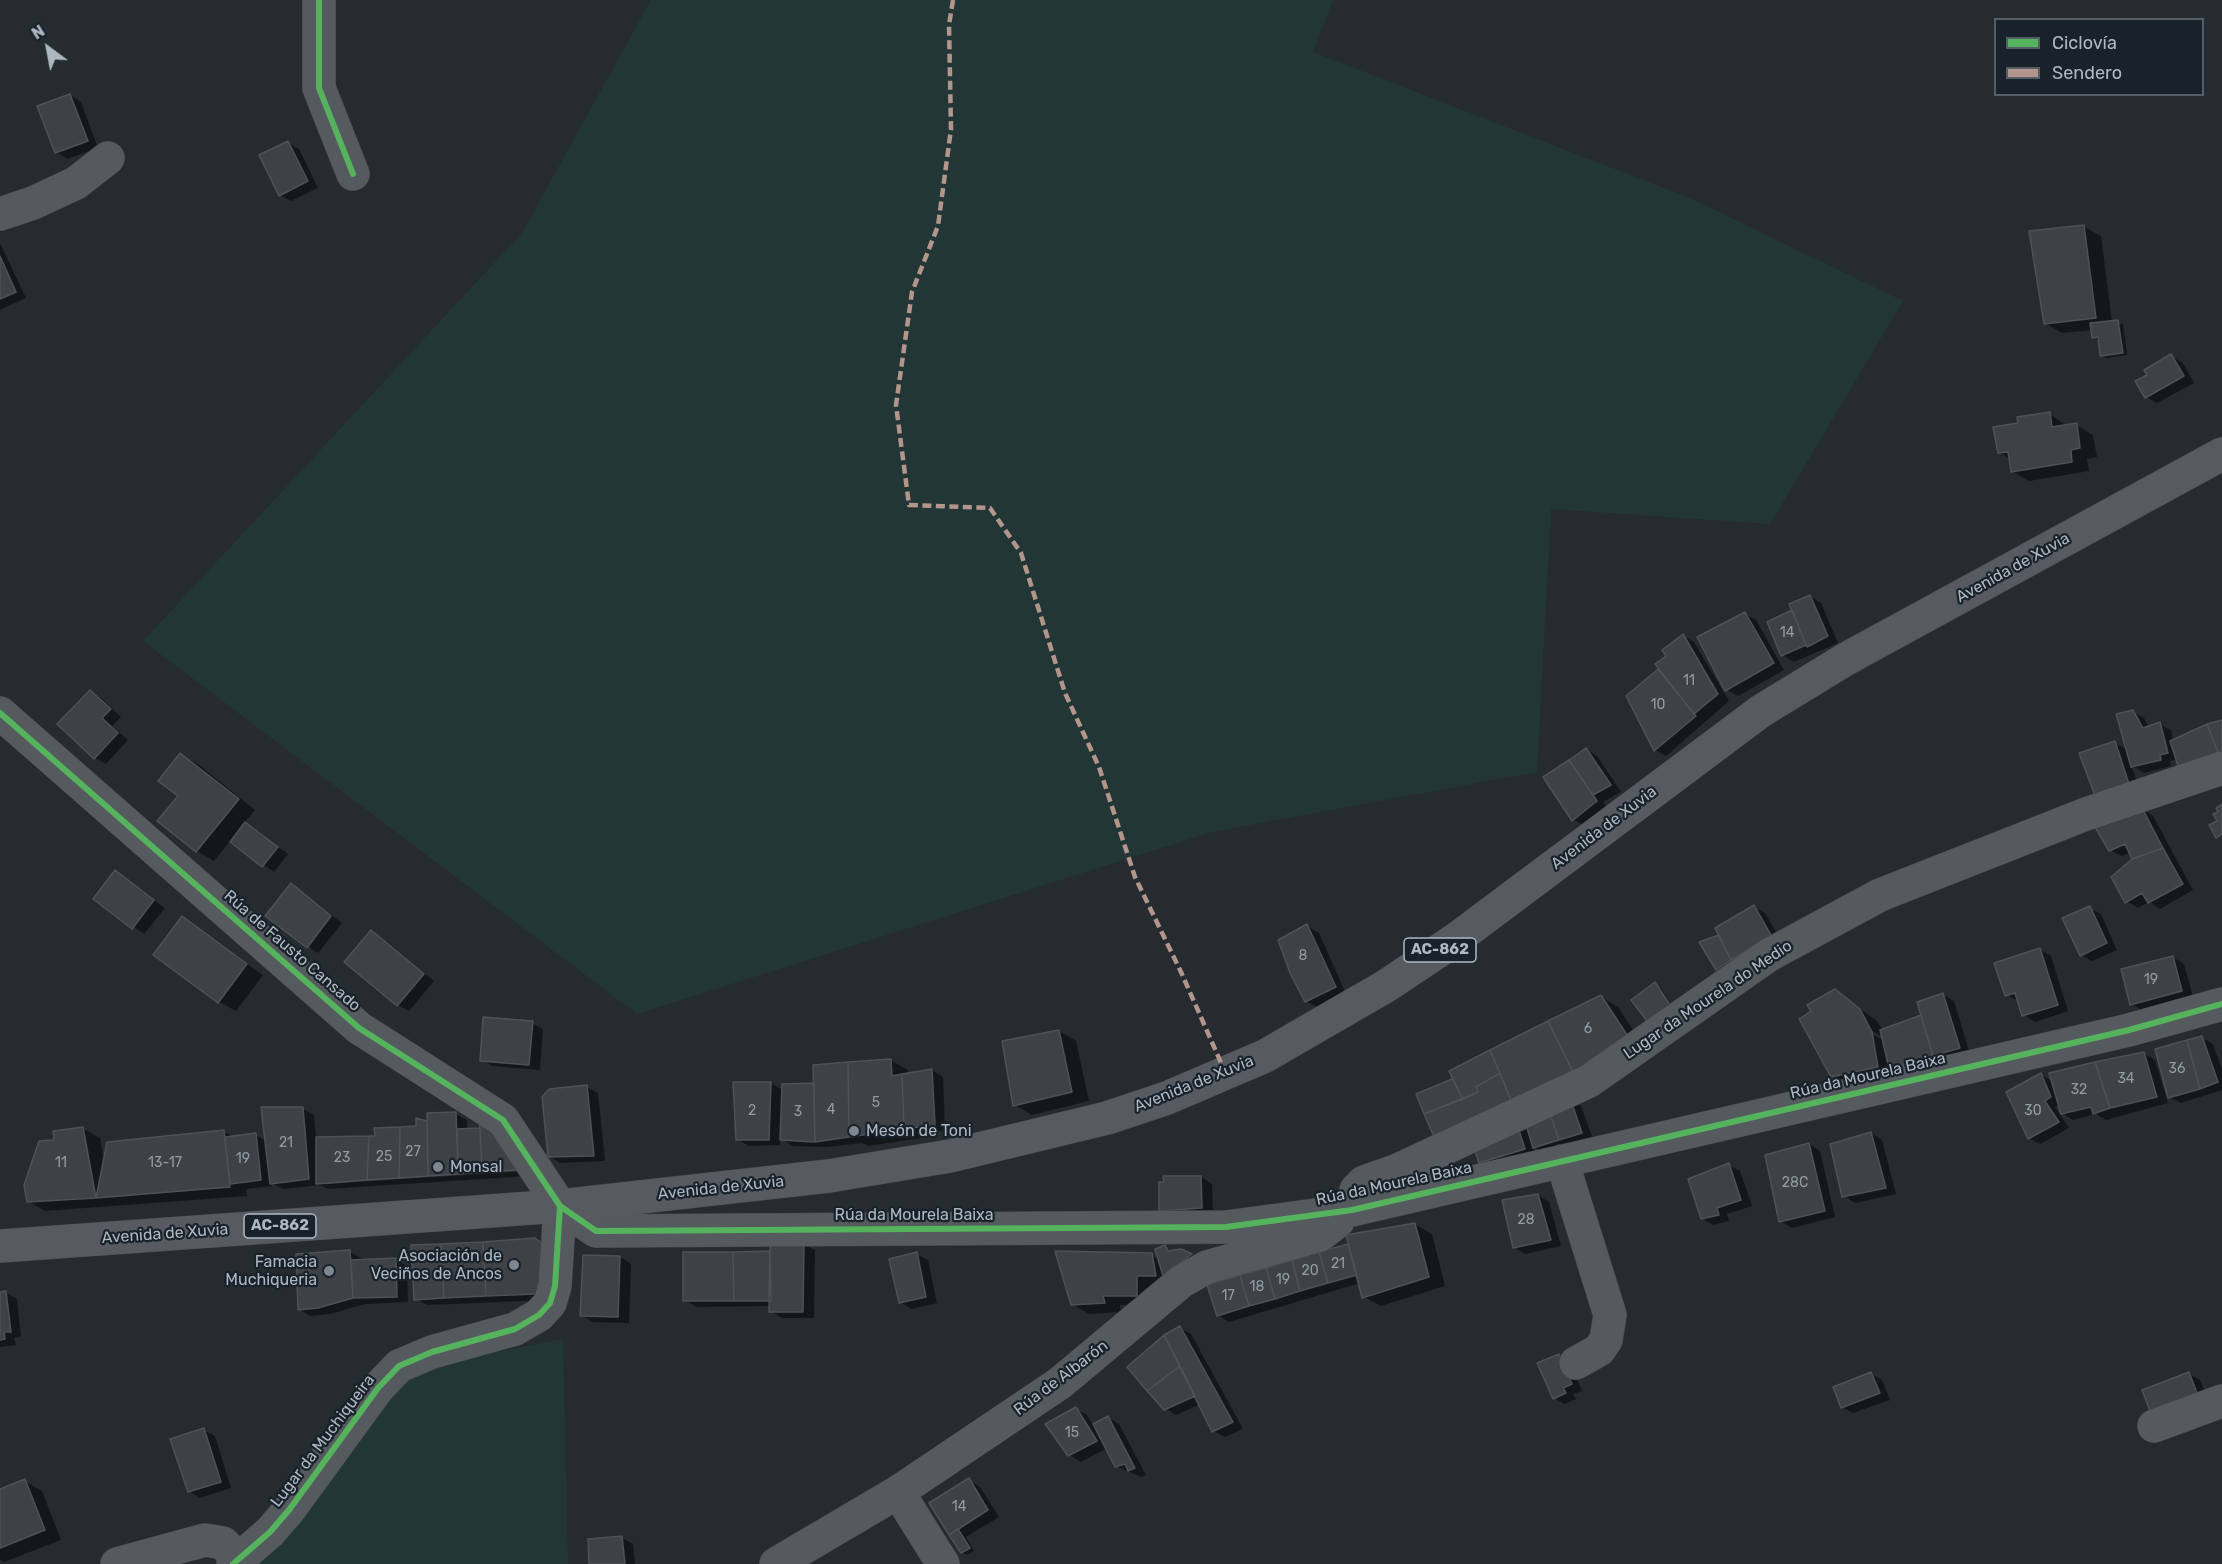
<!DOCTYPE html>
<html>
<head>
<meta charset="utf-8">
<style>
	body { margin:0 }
	#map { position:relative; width:2222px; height:1564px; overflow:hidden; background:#262b30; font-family:Rubik,sans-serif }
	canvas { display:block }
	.legend { position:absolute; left:1994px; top:18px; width:210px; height:78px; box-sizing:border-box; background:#19222a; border:2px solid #555e67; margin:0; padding:8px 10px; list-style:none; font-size:18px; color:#aeb8c3 }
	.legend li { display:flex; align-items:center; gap:12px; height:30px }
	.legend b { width:30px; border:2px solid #555e67 }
	.north { position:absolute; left:18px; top:18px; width:60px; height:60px; -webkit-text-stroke:4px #19222a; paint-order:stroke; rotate:328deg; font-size:16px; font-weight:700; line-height:24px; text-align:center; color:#aeb8c3 }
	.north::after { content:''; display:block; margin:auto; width:21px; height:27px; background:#aeb8c3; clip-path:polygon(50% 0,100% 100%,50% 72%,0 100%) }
</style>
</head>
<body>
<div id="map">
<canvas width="2222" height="1564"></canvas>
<ul class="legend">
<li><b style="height:8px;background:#56b35d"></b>Ciclovía</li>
<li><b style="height:8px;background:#b2968c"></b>Sendero</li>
</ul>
<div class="north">N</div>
</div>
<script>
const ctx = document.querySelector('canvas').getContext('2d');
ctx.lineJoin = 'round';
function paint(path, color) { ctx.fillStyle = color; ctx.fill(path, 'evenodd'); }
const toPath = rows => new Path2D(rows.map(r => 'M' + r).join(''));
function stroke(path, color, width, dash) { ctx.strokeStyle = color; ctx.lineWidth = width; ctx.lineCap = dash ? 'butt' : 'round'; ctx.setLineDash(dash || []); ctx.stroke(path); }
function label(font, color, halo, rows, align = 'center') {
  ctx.font = font + ' Rubik,sans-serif'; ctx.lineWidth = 4.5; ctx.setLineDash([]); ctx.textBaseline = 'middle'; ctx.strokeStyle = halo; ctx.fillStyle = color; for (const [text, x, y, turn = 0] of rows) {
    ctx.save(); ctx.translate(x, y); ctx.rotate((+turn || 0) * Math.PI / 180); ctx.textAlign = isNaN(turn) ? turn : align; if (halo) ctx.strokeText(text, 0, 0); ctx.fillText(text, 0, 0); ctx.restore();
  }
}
paint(toPath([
	[651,0,1333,0,1313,52,1692,199,1903,301,1770,524,1551,509,1537,772,1212,832,637,1014,143,641,522,233],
	[563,1339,568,1564,251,1564,403,1382,435,1364]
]), '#233636');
paint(toPath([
	[70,95,81,102,98,148,67,159,56,152],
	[288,143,299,149,318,188,291,201,280,195],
	[2083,226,2101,236,2112,322,2123,324,2127,355,2107,358,2102,355,2099,340,2093,337,2092,330,2062,333,2045,323],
	[0,243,26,298,0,310],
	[2171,356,2183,363,2194,383,2157,403,2146,397,2149,375],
	[2050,414,2067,426,2076,425,2093,435,2097,457,2087,459,2089,471,2029,481,2012,471,2010,459,1999,452,2020,424],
	[1810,596,1821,603,1838,643,1794,662,1782,655,1794,611],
	[1745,614,1756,620,1784,670,1738,696,1727,690],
	[1683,636,1694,642,1729,701,1666,756,1655,750,1628,696,1660,669],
	[90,691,101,698,121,717,112,726,128,740,106,764,95,758],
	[2133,712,2144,718,2149,728,2159,724,2171,730,2173,741,2222,722,2178,759,2170,761,2171,766,2144,773,2131,765,2142,796,2109,807,2115,743,2128,750],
	[1586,749,1597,756,1621,792,1603,802,1607,808,1584,826,1573,819,1545,777],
	[180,755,198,764,255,810,244,823,288,854,274,872,230,841,214,861,197,851,159,821,180,796],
	[2142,809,2153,816,2193,890,2160,909,2149,902,2138,908,2126,901,2133,860,2130,853,2121,856,2110,850],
	[115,872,165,908,144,934,95,899],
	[291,885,342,923,318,953,307,946],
	[1754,907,1765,913,1782,942,1722,972,1717,969,1721,936],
	[2089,908,2101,914,2117,950,2092,961,2081,955],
	[182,918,263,975,236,1011,219,1002],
	[1307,926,1319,933,1346,994,1317,1007,1306,1001],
	[371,932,434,981,409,1011,398,1005],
	[2040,950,2051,956,2068,1011,2035,1022,2024,1015,2019,1001,2006,995],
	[2173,957,2184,964,2193,997,2142,1010,2131,1004],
	[1655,984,1660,987,1676,1011,1654,1023],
	[1835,991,1877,1021,1883,1031,1923,1016,1943,995,1954,1001,1970,1054,1849,1086,1832,1076],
	[1866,1027,1883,1037,1883,1040,1865,1030],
	[1601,997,1618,1007,1645,1048,1570,1099,1581,1106,1593,1139,1545,1154,1533,1146,1535,1155,1492,1168,1481,1162,1516,1123,1529,1131,1525,1119,1506,1102,1418,1095,1454,1079],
	[532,1023,543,1029,540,1070,493,1066,481,1060],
	[1059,1031,1076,1041,1089,1101,1032,1115,1015,1105],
	[2201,1037,2213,1044,2222,1069,2222,1090,2181,1103,2169,1097],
	[2143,1053,2155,1060,2168,1103,2106,1120,2096,1114,2073,1120,2062,1113,2060,1104,2055,1107,2069,1128,2040,1144,2029,1138,2041,1075,2054,1082],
	[890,1060,908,1070,908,1075,932,1070,943,1077,945,1130,921,1134,921,1138,868,1146,862,1143,827,1147,793,1146,780,1138,780,1145,749,1146,737,1139,771,1083,784,1091,815,1084],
	[587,1087,598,1093,605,1161,560,1163,549,1156],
	[303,1109,314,1115,316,1139,376,1137,417,1128,417,1120,428,1122,456,1114,467,1120,467,1130,525,1168,327,1181,327,1184,526,1171,528,1176,328,1189,320,1185,283,1189,271,1183,272,1186,246,1189,247,1196,45,1211,28,1201,56,1142,82,1128,100,1138,104,1162,224,1132,234,1137,255,1135,267,1141],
	[1871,1133,1882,1140,1896,1194,1855,1203,1844,1196],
	[1809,1144,1820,1151,1835,1217,1792,1228,1780,1221],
	[1729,1165,1740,1171,1752,1206,1727,1214,1729,1221,1713,1225,1702,1218],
	[1201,1177,1212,1184,1213,1214,1172,1216,1161,1210],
	[1538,1195,1549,1202,1561,1246,1525,1254,1514,1247],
	[1415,1224,1432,1234,1445,1286,1381,1306,1364,1297,1360,1283,1229,1322,1218,1315,1348,1246,1351,1248],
	[534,1240,548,1300,427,1305,416,1299],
	[803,1244,815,1250,814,1318,782,1318,771,1311,772,1306,696,1307,685,1300,772,1253],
	[1165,1247,1171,1252,1181,1250,1196,1258,1154,1305,1120,1305,1121,1312,1089,1314,1072,1304,1151,1255,1160,1260],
	[350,1252,361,1258,362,1261,395,1260,407,1266,408,1302,365,1304,330,1314,310,1316,299,1309],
	[917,1254,928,1260,937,1303,911,1309,900,1302],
	[620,1257,631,1264,629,1323,593,1322,581,1315],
	[6,1293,17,1299,21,1337,14,1338,16,1345,0,1347,0,1294],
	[1180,1328,1191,1334,1243,1429,1225,1437,1213,1431,1201,1404,1176,1415,1165,1408],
	[1559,1356,1570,1362,1582,1391,1573,1394,1576,1399,1565,1404,1554,1398],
	[1870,1373,1882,1380,1890,1400,1853,1413,1842,1407],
	[2189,1374,2200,1380,2211,1407,2166,1424],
	[1076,1409,1087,1415,1093,1425,1108,1418,1119,1424,1146,1475,1141,1477,1116,1466,1107,1448,1081,1462,1069,1455,1048,1425],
	[204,1430,215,1436,231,1488,200,1498,189,1491],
	[969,1480,980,1487,999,1517,966,1537,974,1551,967,1555,962,1552,931,1503],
	[25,1481,42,1491,61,1540,4,1562,0,1559,0,1491],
	[622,1538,633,1544,635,1564,591,1564]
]), '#0007');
const building = toPath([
	[70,94,88,141,55,153,37,106,70,94],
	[288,141,308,181,279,196,259,155,288,141],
	[2084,225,2096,318,2044,324,2029,231,2084,225],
	[0,256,16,292,0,299,0,256],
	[2118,320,2123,353,2100,356,2098,337,2092,338,2090,323,2118,320],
	[2171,354,2184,376,2145,398,2135,381,2147,375,2144,370,2171,354],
	[2050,412,2052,427,2077,423,2080,448,2071,450,2072,462,2011,472,2008,452,1998,453,1993,427,2018,423,2017,417,2050,412],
	[1810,595,1828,636,1807,647,1789,604,1810,595],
	[1792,610,1806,645,1781,656,1767,622,1792,610],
	[1745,612,1774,663,1725,691,1697,637,1745,612],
	[1683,634,1718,694,1694,714,1655,664,1666,656,1662,650,1683,634],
	[1658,669,1696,716,1654,751,1626,696,1658,669],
	[90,690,111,709,102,718,118,733,94,759,57,724,90,690],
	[2133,710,2143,728,2160,722,2168,753,2160,755,2161,760,2131,767,2116,714,2133,710],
	[2222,720,2222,754,2219,755,2207,724,2222,720],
	[2207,724,2219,755,2179,769,2170,741,2207,724],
	[2115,741,2131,790,2097,801,2079,753,2115,741],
	[1586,748,1611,785,1593,795,1569,760,1586,748],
	[180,753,239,799,196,852,157,821,178,796,158,781,180,753],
	[1569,760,1597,801,1572,821,1543,777,1569,760],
	[2222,804,2222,834,2216,838,2209,825,2217,821,2213,814,2218,812,2216,808,2222,804],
	[2142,808,2163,848,2132,859,2125,844,2109,851,2095,827,2142,808],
	[245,822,278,847,262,867,230,842,245,822],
	[2163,848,2183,884,2148,903,2142,893,2125,903,2111,877,2132,859,2163,848],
	[115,870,154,900,132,929,93,899,115,870],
	[291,883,331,916,307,948,265,916,291,883],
	[1754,905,1771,935,1731,960,1715,928,1754,905],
	[2090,906,2107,943,2080,956,2062,918,2090,906],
	[182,916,247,964,218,1003,153,955,182,916],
	[1307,924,1336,987,1305,1002,1290,973,1278,940,1307,924],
	[371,930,424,974,397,1006,344,962,371,930],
	[1719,935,1731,960,1716,970,1699,942,1719,935],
	[2040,948,2058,1005,2022,1016,2015,993,2005,996,1994,963,2040,948],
	[2173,956,2182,991,2130,1005,2121,969,2173,956],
	[1655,982,1672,1008,1647,1021,1631,1000,1655,982],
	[1835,989,1860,1009,1872,1032,1878,1067,1831,1077,1799,1019,1811,1011,1807,1005,1835,989],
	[1943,993,1960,1048,1933,1056,1917,1002,1943,993],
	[1601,995,1629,1038,1575,1076,1548,1021,1601,995],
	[1921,1015,1933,1056,1889,1068,1880,1030,1921,1015],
	[483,1017,533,1021,529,1065,480,1061,483,1017],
	[1548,1021,1575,1076,1513,1105,1490,1050,1548,1021],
	[1059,1030,1072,1092,1013,1106,1002,1041,1059,1030],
	[2202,1036,2218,1082,2200,1089,2187,1040,2202,1036],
	[2187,1040,2200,1089,2168,1098,2155,1049,2187,1040],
	[1490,1050,1500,1073,1476,1087,1478,1092,1463,1099,1449,1071,1490,1050],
	[2144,1052,2157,1097,2110,1108,2095,1062,2144,1052],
	[891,1059,892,1076,902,1074,904,1129,849,1137,848,1062,891,1059],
	[848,1062,849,1137,815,1142,813,1065,848,1062],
	[2095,1062,2110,1108,2093,1114,2091,1107,2061,1114,2049,1073,2095,1062],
	[932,1069,935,1125,904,1129,902,1074,932,1069],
	[1500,1073,1513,1105,1435,1139,1424,1114,1478,1092,1476,1087,1500,1073],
	[2041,1073,2051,1097,2045,1101,2059,1122,2028,1139,2006,1092,2041,1073],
	[1452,1079,1463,1099,1424,1114,1416,1094,1452,1079],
	[733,1082,771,1082,769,1140,736,1140,733,1082],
	[814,1083,815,1142,780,1140,782,1084,814,1083],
	[587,1085,594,1156,548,1157,542,1097,549,1089,587,1085],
	[1570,1098,1582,1133,1559,1140,1548,1108,1570,1098],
	[261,1107,303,1107,309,1179,270,1184,261,1107],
	[1548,1108,1559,1140,1533,1148,1524,1118,1548,1108],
	[479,1111,518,1170,482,1172,479,1111],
	[456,1112,458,1174,428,1176,427,1113,456,1112],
	[416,1118,427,1121,428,1176,399,1178,400,1127,416,1126,416,1118],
	[1516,1121,1525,1149,1479,1163,1472,1142,1516,1121],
	[83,1127,96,1198,27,1202,24,1185,39,1141,54,1140,53,1131,83,1127],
	[400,1127,399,1178,367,1180,369,1136,375,1136,374,1128,400,1127],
	[480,1128,482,1172,458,1174,457,1129,480,1128],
	[224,1130,230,1187,96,1198,107,1142,224,1130],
	[1871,1132,1886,1188,1842,1197,1830,1144,1871,1132],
	[256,1133,261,1180,230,1184,225,1137,256,1133],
	[369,1136,367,1180,316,1184,316,1137,369,1136],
	[1809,1143,1825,1211,1779,1222,1765,1155,1809,1143],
	[1729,1163,1741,1200,1717,1208,1719,1215,1701,1219,1688,1179,1729,1163],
	[1163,1176,1201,1176,1202,1208,1159,1211,1159,1182,1164,1182,1163,1176],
	[1538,1194,1551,1240,1513,1248,1502,1200,1538,1194],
	[1415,1223,1429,1277,1362,1298,1346,1235,1415,1223],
	[535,1238,543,1244,544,1285,536,1294,486,1296,483,1242,535,1238],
	[483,1242,486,1296,444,1298,441,1244,483,1242],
	[770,1242,804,1242,803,1312,769,1312,770,1242],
	[441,1244,444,1298,414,1300,411,1245,441,1244],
	[1348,1244,1357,1275,1328,1283,1319,1252,1348,1244],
	[1165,1245,1168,1251,1181,1249,1192,1254,1163,1276,1155,1249,1165,1245],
	[350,1250,353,1298,318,1308,298,1310,296,1254,350,1250],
	[770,1251,771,1301,734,1301,733,1252,770,1251],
	[1055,1251,1152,1253,1156,1276,1137,1276,1137,1296,1103,1296,1105,1303,1071,1305,1055,1251],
	[683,1252,733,1252,734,1301,683,1301,683,1252],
	[917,1252,926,1297,899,1303,889,1259,917,1252],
	[1319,1252,1328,1283,1300,1291,1292,1260,1319,1252],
	[583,1255,620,1256,618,1317,580,1316,583,1255],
	[396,1258,397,1297,353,1298,351,1260,396,1258],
	[1292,1260,1300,1291,1275,1299,1266,1268,1292,1260],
	[1266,1268,1275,1299,1249,1306,1240,1275,1266,1268],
	[1240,1275,1249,1306,1217,1316,1207,1285,1240,1275],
	[6,1291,11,1332,4,1332,5,1339,0,1340,0,1292,6,1291],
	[1180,1326,1233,1422,1212,1432,1164,1335,1180,1326],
	[1164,1335,1180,1366,1147,1391,1127,1367,1164,1335],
	[1559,1354,1572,1384,1563,1388,1566,1393,1553,1399,1537,1363,1559,1354],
	[1180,1366,1195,1396,1164,1410,1147,1391,1180,1366],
	[1871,1372,1880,1393,1841,1408,1833,1387,1871,1372],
	[2189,1372,2200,1401,2153,1419,2142,1390,2189,1372],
	[1076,1407,1097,1441,1068,1456,1045,1424,1076,1407],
	[1108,1416,1135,1468,1128,1471,1125,1464,1115,1467,1093,1424,1108,1416],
	[204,1428,221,1482,188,1492,170,1439,204,1428],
	[969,1478,988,1510,949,1535,929,1503,969,1478],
	[25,1479,45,1530,0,1548,0,1489,25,1479],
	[958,1529,970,1548,961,1553,949,1535,958,1529],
	[622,1536,625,1564,589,1564,588,1539,622,1536]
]);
paint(building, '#3e4247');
stroke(building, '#4d5258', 1.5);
const minor = toPath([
	[319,0,319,88,353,174],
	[0,214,33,203,76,183,108,158],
	[0,713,359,1028,503,1120,560,1206,596,1231,1226,1227,1352,1210,2129,1030,2222,1004],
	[1562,1161,1610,1315,1606,1340,1599,1350,1576,1363],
	[1352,1210,1356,1190,1364,1182,1398,1170,1589,1081,1769,955,1880,895,2086,814,2222,768],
	[2154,1426,2222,1401],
	[898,1492,943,1564],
	[117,1564,205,1540,223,1543,238,1559],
	[233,1564,270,1532,289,1510,378,1388,399,1366,432,1352,515,1329,539,1315,550,1303,555,1286,560,1206],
	[776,1564,898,1492,1060,1383,1182,1281,1207,1267,1320,1235,1338,1221]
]);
const major = toPath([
	[0,1246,560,1206,829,1176,950,1156,1107,1118,1167,1098,1265,1056,1386,986,1455,940,1761,711,1846,659,2222,454]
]);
stroke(minor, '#43474b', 34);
stroke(major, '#42484d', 34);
stroke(minor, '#555a5f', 33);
stroke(major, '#575b61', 33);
stroke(toPath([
	[953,0,949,25,951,129,938,226,912,292,896,405,909,505,990,508,1021,553,1065,693,1099,767,1135,877,1181,972,1226,1074]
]), '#b2968c', 4.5, [9, 4.5]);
stroke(toPath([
	[319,0,319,88,353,174],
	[0,713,359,1028,503,1120,560,1206,596,1231,1226,1227,1352,1210,2129,1030,2222,1004],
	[233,1564,270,1532,289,1510,378,1388,399,1366,432,1352,515,1329,539,1315,550,1303,555,1286,560,1206]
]), '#56b35d', 6);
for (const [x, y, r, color] of [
	[854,1131,6,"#7e8790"],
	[438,1167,6,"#7e8790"],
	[514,1265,6,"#7e8790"],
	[329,1271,6,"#7e8790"]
]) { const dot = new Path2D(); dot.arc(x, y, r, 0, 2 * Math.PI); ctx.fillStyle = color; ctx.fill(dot); stroke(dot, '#19222a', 2); }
label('14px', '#929aa4', null, [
	["14",1787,633],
	["11",1689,681],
	["10",1658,705],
	["8",1303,956],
	["19",2151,980],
	["6",1588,1029],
	["36",2177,1069],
	["34",2126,1079],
	["32",2079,1090],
	["5",876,1103],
	["4",831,1110],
	["2",752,1111],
	["30",2033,1111],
	["3",798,1112],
	["21",286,1143],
	["27",413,1152],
	["25",384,1157],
	["23",342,1158],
	["19",243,1159],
	["11",61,1163],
	["13-17",165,1163],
	["28C",1795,1183],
	["28",1526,1220],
	["21",1338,1264],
	["20",1310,1271],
	["19",1283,1280],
	["18",1257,1287],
	["17",1228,1296],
	["15",1072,1433],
	["14",959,1507]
]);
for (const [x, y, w] of [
	[1440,950,72],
	[280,1226,72]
]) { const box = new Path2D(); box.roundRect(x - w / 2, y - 12, w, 24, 4.5); ctx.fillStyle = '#19222a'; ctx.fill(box); stroke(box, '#aeb8c3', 1.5); }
label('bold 15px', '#aeb8c3', null, [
	["AC-862",1440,950],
	["AC-862",280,1226]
]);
label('16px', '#aeb8c3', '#19222a', [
	["Avenida de Xuvia",2013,568,-29],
	["Avenida de Xuvia",1604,828,-37],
	["Rúa de Fausto Cansado",292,951,41],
	["Lugar da Mourela do Medio",1708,1000,-34],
	["Rúa da Mourela Baixa",1868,1076,-13],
	["Avenida de Xuvia",1194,1084,-22],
	["Rúa da Mourela Baixa",1394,1184,-12],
	["Avenida de Xuvia",721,1188,-6],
	["Rúa da Mourela Baixa",914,1215],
	["Avenida de Xuvia",165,1234,-4],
	["Rúa de Albarón",1061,1378,-37],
	["Lugar da Muchiqueira",323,1441,-53]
]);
label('16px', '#aeb8c3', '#19222a', [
	["Mesón de Toni",866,1131],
	["Monsal",450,1167],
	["Asociación de",502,1256,"right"],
	["Veciños de Ancos",502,1274,"right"],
	["Famacia",317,1262,"right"],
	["Muchiqueria",317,1280,"right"]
], 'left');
</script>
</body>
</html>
